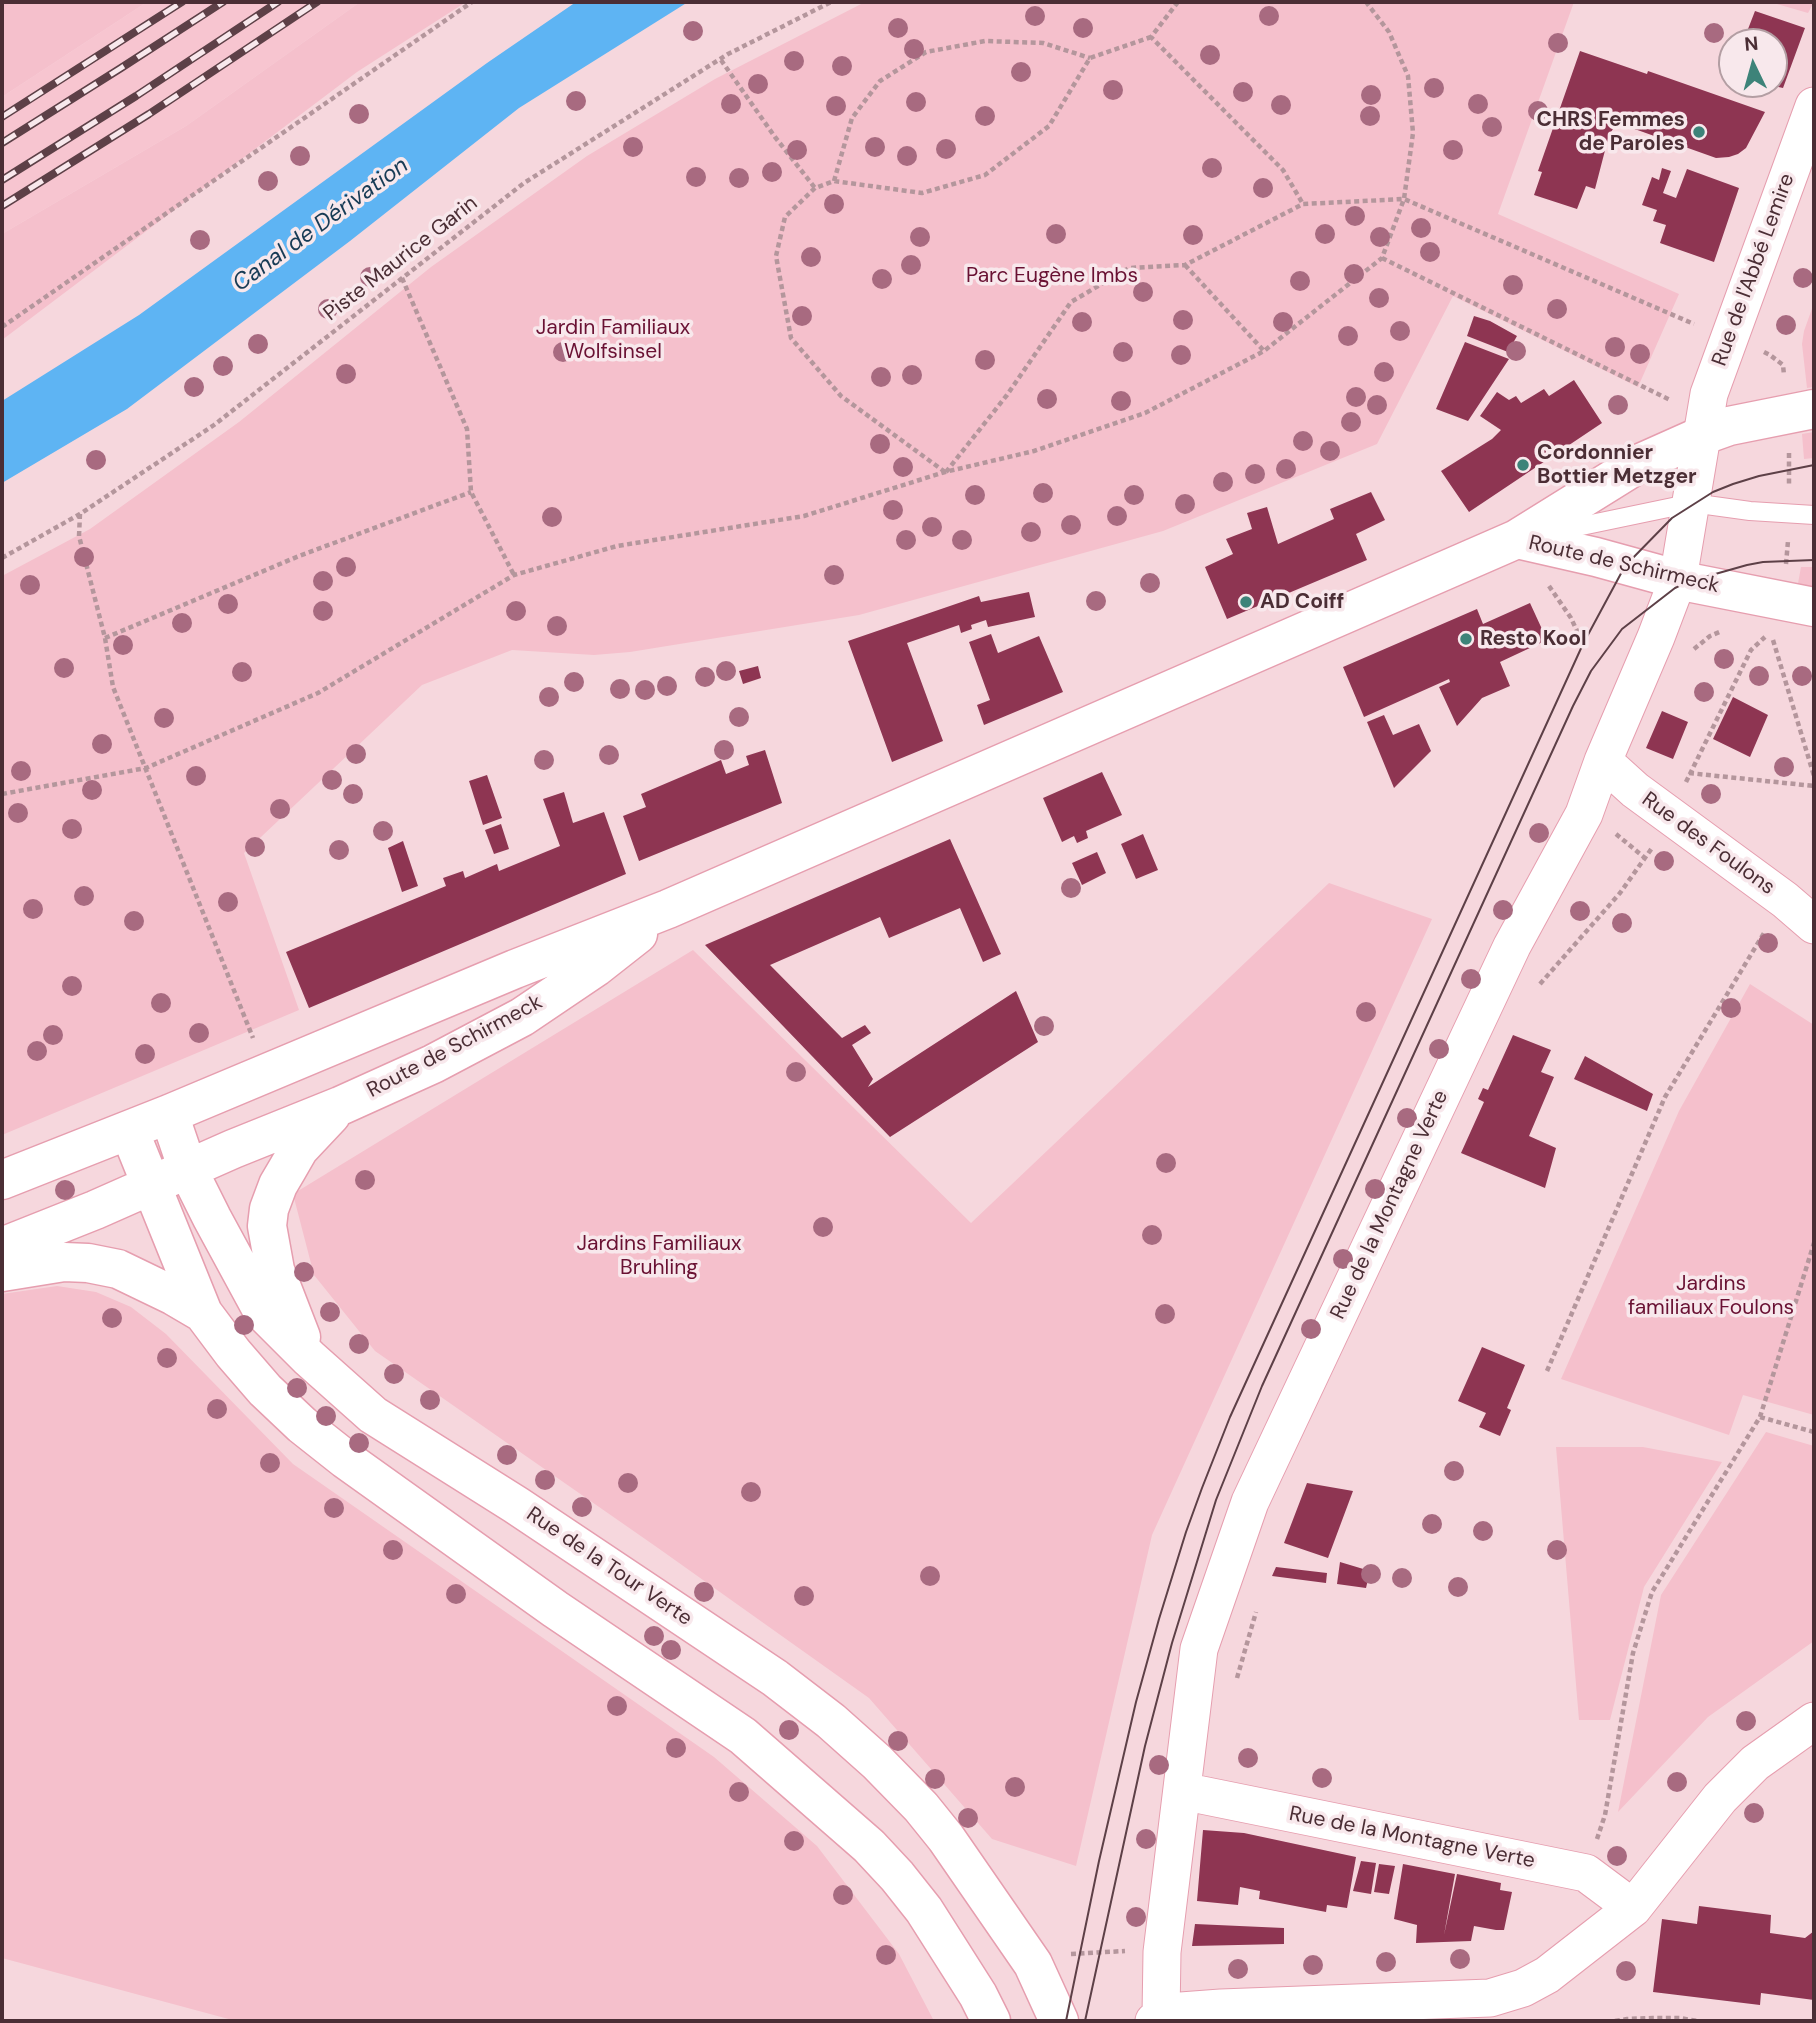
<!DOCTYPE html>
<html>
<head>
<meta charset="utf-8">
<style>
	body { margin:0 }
	#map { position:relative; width:1816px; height:2023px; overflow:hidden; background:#f6d7dd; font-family:"DM Sans",sans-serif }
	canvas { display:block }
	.frame { position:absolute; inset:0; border:4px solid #4b2e35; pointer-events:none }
	.north { position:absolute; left:1718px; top:28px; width:70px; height:70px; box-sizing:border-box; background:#f8e8ec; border:2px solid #b39ea3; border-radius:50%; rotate:355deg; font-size:19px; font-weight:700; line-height:28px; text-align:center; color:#4b2e35 }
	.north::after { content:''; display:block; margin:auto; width:24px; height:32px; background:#3d8379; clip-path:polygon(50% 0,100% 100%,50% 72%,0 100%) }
</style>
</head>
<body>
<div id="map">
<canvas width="1816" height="2023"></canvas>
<div class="frame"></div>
<div class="north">N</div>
</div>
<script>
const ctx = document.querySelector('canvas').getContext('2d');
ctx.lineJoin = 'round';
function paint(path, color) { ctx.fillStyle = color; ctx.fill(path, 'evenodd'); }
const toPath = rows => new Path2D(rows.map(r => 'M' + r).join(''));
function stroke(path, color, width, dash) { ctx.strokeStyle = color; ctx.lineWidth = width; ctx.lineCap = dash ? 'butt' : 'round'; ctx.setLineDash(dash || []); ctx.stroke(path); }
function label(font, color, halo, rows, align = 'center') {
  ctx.font = font + ' "DM Sans",sans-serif'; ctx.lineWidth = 7; ctx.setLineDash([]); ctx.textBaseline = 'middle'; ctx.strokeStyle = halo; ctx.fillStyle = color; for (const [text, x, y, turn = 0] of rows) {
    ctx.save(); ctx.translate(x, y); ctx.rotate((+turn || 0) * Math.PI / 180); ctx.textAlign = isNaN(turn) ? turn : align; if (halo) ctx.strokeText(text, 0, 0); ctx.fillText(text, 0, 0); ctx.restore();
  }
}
paint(toPath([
	[147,2,360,2,186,126,2,234,2,97]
]), '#f7c5d0');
paint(toPath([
	[2,2,147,2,2,97],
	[360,2,466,2,357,72,2,340,2,234,186,126],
	[865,2,1574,2,1498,214,1679,294,1638,387,1453,296,1377,444,1163,531,859,615,630,652,594,655,512,650,422,685,244,853,299,1010,2,1135,2,576,90,529,239,422,431,267,587,156,715,79],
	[1770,2,1814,2,1808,13],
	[1814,303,1814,387,1807,388,1802,344,1804,331],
	[1814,432,1814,458,1804,459,1802,434],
	[1801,567,1814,567,1814,591,1797,589],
	[1329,883,1432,919,1152,1535,1076,1866,992,1839,869,1698,658,1548,375,1351,314,1275,293,1194,693,950,971,1223],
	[1750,984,1814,1025,1814,1415,1743,1395,1729,1435,1561,1379,1679,1111],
	[57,1286,96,1292,131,1307,166,1334,293,1464,714,1757,817,1846,899,1954,934,2021,236,2021,2,1958,2,1294],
	[1766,1432,1814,1446,1814,1641,1708,1717,1618,1812,1661,1595],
	[1556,1447,1643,1447,1722,1462,1644,1587,1610,1720,1579,1720]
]), '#f5c0cc');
paint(toPath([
	[576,2,688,2,519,108,350,241,127,409,2,483,2,401,139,315,487,63]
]), '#5eb4f3');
paint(toPath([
	[1755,11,1805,28,1783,88,1774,86,1774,42,1743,42],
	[1580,51,1647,74,1648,71,1765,112,1746,148,1738,154,1729,157,1716,158,1629,127,1620,126,1613,129,1609,135,1595,189,1586,186,1577,209,1534,195,1542,172,1538,171],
	[1662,168,1671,171,1663,193,1676,198,1687,169,1739,188,1714,262,1660,243,1666,225,1653,221,1657,210,1642,205,1652,177,1659,180],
	[1474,316,1490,321,1517,336,1508,352,1467,336],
	[1465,342,1509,359,1468,421,1436,409],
	[1574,380,1602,423,1469,512,1441,471,1492,439,1501,430,1480,416,1497,392,1509,400,1516,396,1521,403,1544,389,1549,396],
	[1371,492,1385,520,1356,534,1367,560,1227,619,1205,567,1233,554,1226,539,1252,529,1247,513,1267,507,1278,544,1334,519,1330,509],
	[1029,592,1035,617,988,627,986,620,971,625,972,629,961,633,959,625,907,643,943,741,892,762,848,641,979,596,981,602],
	[1530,603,1547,640,1500,662,1510,686,1482,698,1457,726,1439,687,1450,682,1449,679,1364,717,1343,667,1477,609,1483,624],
	[991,634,998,653,1039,636,1063,692,984,725,977,705,990,700,969,642],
	[758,666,761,678,743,684,739,671],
	[1733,697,1768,715,1750,757,1713,739],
	[1662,711,1688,722,1673,759,1646,748],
	[1384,715,1393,735,1419,724,1431,751,1394,788,1367,722],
	[765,750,782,803,639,861,623,816,646,807,641,794,721,760,726,774,749,765,746,756],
	[1102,772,1122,815,1086,831,1088,838,1077,843,1074,836,1062,842,1043,798],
	[487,775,502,818,483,825,469,781],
	[564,792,573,823,604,812,626,874,309,1008,286,952,446,886,443,878,463,871,465,878,497,864,499,871,560,846,543,799],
	[501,824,509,849,494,854,485,830],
	[1143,834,1158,870,1136,879,1121,844],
	[950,839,1001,954,983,962,960,908,889,938,880,917,770,965,842,1038,865,1025,871,1033,852,1045,873,1079,868,1087,1016,991,1038,1042,890,1137,705,945],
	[403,841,418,886,402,892,388,848],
	[1097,852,1106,873,1082,885,1072,863],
	[1513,1035,1551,1050,1541,1072,1554,1077,1529,1136,1556,1148,1545,1188,1461,1153,1484,1102,1478,1099,1483,1088,1488,1090],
	[1585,1056,1653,1094,1647,1111,1574,1079],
	[1482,1347,1525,1365,1507,1408,1511,1410,1500,1436,1479,1427,1486,1413,1458,1401],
	[1307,1483,1353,1491,1328,1558,1284,1543],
	[1340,1562,1370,1571,1366,1588,1337,1584],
	[1276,1567,1327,1573,1326,1583,1272,1576],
	[1203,1830,1244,1833,1356,1857,1347,1908,1327,1905,1326,1912,1259,1899,1260,1891,1240,1887,1238,1905,1197,1901],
	[1361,1861,1376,1863,1371,1894,1353,1891],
	[1379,1864,1395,1866,1389,1894,1374,1892],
	[1403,1864,1455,1874,1444,1935,1457,1874,1501,1883,1500,1890,1512,1892,1504,1930,1496,1930,1474,1926,1471,1941,1416,1943,1417,1925,1394,1919],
	[1699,1906,1771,1915,1770,1933,1805,1938,1814,1931,1814,2000,1761,1993,1760,2005,1653,1992,1662,1919,1697,1924],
	[1195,1924,1284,1928,1284,1944,1192,1946]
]), '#8e3552');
const service = toPath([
	[1548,533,1692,503,1750,511,1814,515]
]);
const minor = toPath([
	[1603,761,1635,790,1785,900,1814,925],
	[1182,1791,1586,1873,1633,1908],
	[1154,2021,1161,2016,1162,1952,1199,1649,1250,1502,1512,946,1584,814,1603,761,1656,637,1678,579,1709,394,1814,106],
	[1161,2021,1161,2016,1181,2011,1221,2008,1490,1998,1523,1988,1547,1975,1633,1908,1720,1798,1755,1763,1814,1721]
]);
const secondary = toPath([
	[1517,539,1596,557,1687,582,1814,607],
	[169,1114,188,1170,212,1218,263,1312,309,1358,373,1415,516,1505,775,1678,831,1721,877,1762,921,1807,946,1838,1033,1964,1059,2021],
	[129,1130,203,1313,233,1353,265,1390,302,1425,345,1459,555,1609,743,1736,869,1846,897,1876,924,1910,978,1995,991,2021],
	[2,1180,169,1114,515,969,668,909,1517,539,1636,465,1701,436,1729,426,1814,409],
	[2,1247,95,1210,233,1149,340,1106,433,1064,522,1017,596,967,638,934],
	[2,1272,64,1262,88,1263,118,1269,174,1296,203,1313],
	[301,1337,275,1270,267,1226,269,1209,278,1185,288,1168,299,1149,331,1115]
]);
stroke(service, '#e69eaf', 20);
stroke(minor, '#e69eaf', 39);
stroke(secondary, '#e69eaf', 41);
stroke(toPath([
	[1178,2,1151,37,1283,170,1303,204],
	[721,60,775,137,815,188],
	[834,181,852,118,880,81,926,52,985,41,1043,43,1090,58],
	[1382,258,1670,400],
	[1185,265,1264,351],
	[402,278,467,429,471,492,514,575],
	[2,327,472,2],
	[1764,352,1770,355,1783,365,1784,375],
	[1789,453,1789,487],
	[945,472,841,396,791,338,776,256,785,217,815,188,834,181,922,193,985,175,1049,126,1090,58,1151,37],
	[946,472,1007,395,1071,302,1129,268,1185,265,1303,204,1404,199,1694,324],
	[80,514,79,536,105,638,113,687,253,1038],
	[2,558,80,514,214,425,524,183,728,54,831,2],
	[1786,564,1788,541],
	[1549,586,1571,618,1583,644],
	[105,638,299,556,471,492],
	[1773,640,1814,776],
	[1694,649,1710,636,1722,631],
	[1689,773,1814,786],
	[1686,782,1751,650,1765,637],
	[2,794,146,768,318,693,514,575,617,546,804,516,945,472,1034,451,1145,413,1264,351,1382,258,1404,199,1413,133,1408,76,1389,32,1366,2],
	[1616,834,1645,858],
	[1540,984,1620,893,1652,848],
	[1547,1371,1665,1097,1764,933],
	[1760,1417,1814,1432],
	[1237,1678,1256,1612],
	[1597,1839,1605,1815,1633,1653,1652,1592,1760,1417,1814,1243],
	[1071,1954,1125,1951],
	[1615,2021,1627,2019,1653,2018,1680,2018,1697,2021]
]), '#b4969c', 4.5, [5, 3.5]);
stroke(service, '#fff', 18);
stroke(minor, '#fff', 37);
stroke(secondary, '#fff', 38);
stroke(toPath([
	[1066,2021,1099,1861,1136,1702,1159,1619,1186,1532,1202,1488,1230,1417,1583,644,1625,566,1672,518,1713,492,1733,484,1759,476,1814,465],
	[1085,2021,1145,1746,1172,1643,1216,1500,1262,1386,1573,706,1591,671,1622,629,1675,588,1687,582,1747,565,1763,562,1814,560]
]), '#5d4047', 2);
const rail = toPath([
	[2,117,182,2],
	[2,143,121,68,223,2],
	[2,180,136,96,278,2],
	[2,206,149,114,317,2]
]);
stroke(rail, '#5d4047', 8);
stroke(rail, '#f8e8ec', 5, [16]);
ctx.fillStyle = '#a86a80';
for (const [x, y] of [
	[1035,16],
	[1269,16],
	[898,28],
	[1083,28],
	[693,31],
	[1714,33],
	[1558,43],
	[914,49],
	[1210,55],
	[794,61],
	[842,66],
	[1021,72],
	[758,84],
	[1434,88],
	[1113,90],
	[1243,92],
	[1371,95],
	[576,101],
	[916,102],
	[731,104],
	[1478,104],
	[1281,105],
	[836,106],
	[1538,111],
	[359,114],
	[985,116],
	[1370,116],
	[1492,127],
	[633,147],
	[875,147],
	[946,149],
	[797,150],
	[1453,150],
	[300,156],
	[907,156],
	[1212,168],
	[772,172],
	[696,177],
	[739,178],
	[268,181],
	[1263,188],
	[834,204],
	[1355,216],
	[1421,228],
	[1056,234],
	[1325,234],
	[1193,235],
	[920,237],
	[1380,237],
	[200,240],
	[1430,252],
	[811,257],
	[911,265],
	[1354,274],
	[370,277],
	[1803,278],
	[882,279],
	[1300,281],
	[1513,285],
	[1143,292],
	[1379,298],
	[328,309],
	[1557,309],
	[802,316],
	[1183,320],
	[1082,322],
	[1283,322],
	[1786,325],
	[1400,331],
	[1348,336],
	[258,344],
	[1615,347],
	[1516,351],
	[563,352],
	[1123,352],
	[1640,354],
	[1181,355],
	[985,360],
	[223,366],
	[1384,372],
	[346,374],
	[912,375],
	[881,377],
	[194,387],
	[1356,397],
	[1047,399],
	[1121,401],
	[1377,405],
	[1618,405],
	[1351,422],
	[1303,441],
	[880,444],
	[1330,451],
	[96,460],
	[903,467],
	[1286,469],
	[1255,474],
	[1223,482],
	[1043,493],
	[975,495],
	[1134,495],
	[1185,504],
	[893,510],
	[1117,516],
	[552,517],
	[1071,525],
	[932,527],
	[1031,532],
	[906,540],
	[962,540],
	[84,557],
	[346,567],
	[834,575],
	[323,581],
	[1150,583],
	[30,585],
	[1096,601],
	[228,604],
	[323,611],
	[516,611],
	[182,623],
	[557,626],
	[123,645],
	[1724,659],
	[64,668],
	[726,671],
	[242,672],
	[1759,676],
	[1802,676],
	[705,677],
	[574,682],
	[667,686],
	[620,689],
	[645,690],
	[1704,692],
	[549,697],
	[739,717],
	[164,718],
	[102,744],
	[724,750],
	[356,754],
	[609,755],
	[544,760],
	[1784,767],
	[21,771],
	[196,776],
	[332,780],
	[92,790],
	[353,794],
	[1711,794],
	[280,809],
	[18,813],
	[72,829],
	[383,831],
	[1539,833],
	[255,847],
	[339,850],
	[1664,861],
	[1071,888],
	[84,896],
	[228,902],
	[33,909],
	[1503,910],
	[1580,911],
	[134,921],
	[1622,923],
	[1768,943],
	[1471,979],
	[72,986],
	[161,1003],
	[1731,1008],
	[1366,1012],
	[1044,1026],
	[199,1033],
	[53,1035],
	[1439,1049],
	[37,1051],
	[145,1054],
	[796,1072],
	[1407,1118],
	[1166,1163],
	[365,1180],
	[1375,1189],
	[65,1190],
	[823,1227],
	[1152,1235],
	[1343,1259],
	[304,1272],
	[330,1312],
	[1165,1314],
	[112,1318],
	[244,1325],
	[1311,1329],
	[359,1344],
	[167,1358],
	[394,1374],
	[297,1388],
	[430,1400],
	[217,1409],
	[326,1416],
	[359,1443],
	[507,1455],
	[270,1463],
	[1454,1471],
	[545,1480],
	[628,1483],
	[751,1492],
	[582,1507],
	[334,1508],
	[1432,1524],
	[1483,1531],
	[393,1550],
	[1557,1550],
	[1371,1574],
	[930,1576],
	[1402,1578],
	[1458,1587],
	[704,1592],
	[456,1594],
	[804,1596],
	[654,1636],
	[671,1650],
	[617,1706],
	[1746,1721],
	[789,1730],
	[898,1741],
	[676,1748],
	[1248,1758],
	[1159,1765],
	[1322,1778],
	[935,1779],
	[1677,1782],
	[1015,1787],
	[739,1792],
	[1754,1813],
	[968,1818],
	[1146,1839],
	[794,1841],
	[1617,1856],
	[843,1895],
	[1136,1917],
	[886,1955],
	[1460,1959],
	[1386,1962],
	[1313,1965],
	[1238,1969],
	[1626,1971]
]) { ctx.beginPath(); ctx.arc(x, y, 10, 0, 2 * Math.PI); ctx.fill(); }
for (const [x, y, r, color] of [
	[1699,132,7,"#3d8379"],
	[1523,465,7,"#3d8379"],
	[1246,602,7,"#3d8379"],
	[1466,639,7,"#3d8379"]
]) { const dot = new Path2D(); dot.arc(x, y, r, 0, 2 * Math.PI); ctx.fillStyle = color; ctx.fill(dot); stroke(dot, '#f8e8ec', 2.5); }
label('bold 21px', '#4b2e35', '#f8e8ec', [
	["CHRS Femmes",1685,120,"right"],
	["de Paroles",1685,144,"right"],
	["Cordonnier",1537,453],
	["Bottier Metzger",1537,477],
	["AD Coiff",1260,602],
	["Resto Kool",1480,639]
], 'left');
label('21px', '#4b2e35', '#f8e8ec', [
	["Piste Maurice Garin",401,259,-38],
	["Rue de l'Abbé Lemire",1754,270,-70],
	["Route de Schirmeck",1624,565,13],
	["Rue des Foulons",1708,844,36],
	["Route de Schirmeck",455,1047,-28],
	["Rue de la Montagne Verte",1390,1205,-65],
	["Rue de la Tour Verte",609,1567,34],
	["Rue de la Montagne Verte",1412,1838,11]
]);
label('21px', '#691133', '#f8e8ec', [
	["Parc Eugène Imbs",1052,276],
	["Jardin Familiaux",613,328],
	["Wolfsinsel",613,352],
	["Jardins Familiaux",659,1244],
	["Bruhling",659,1268],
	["Jardins",1711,1284],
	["familiaux Foulons",1711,1308]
]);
label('italic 23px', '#173b55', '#f8e8ec', [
	["Canal de Dérivation",321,225,-36]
]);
</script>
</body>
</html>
